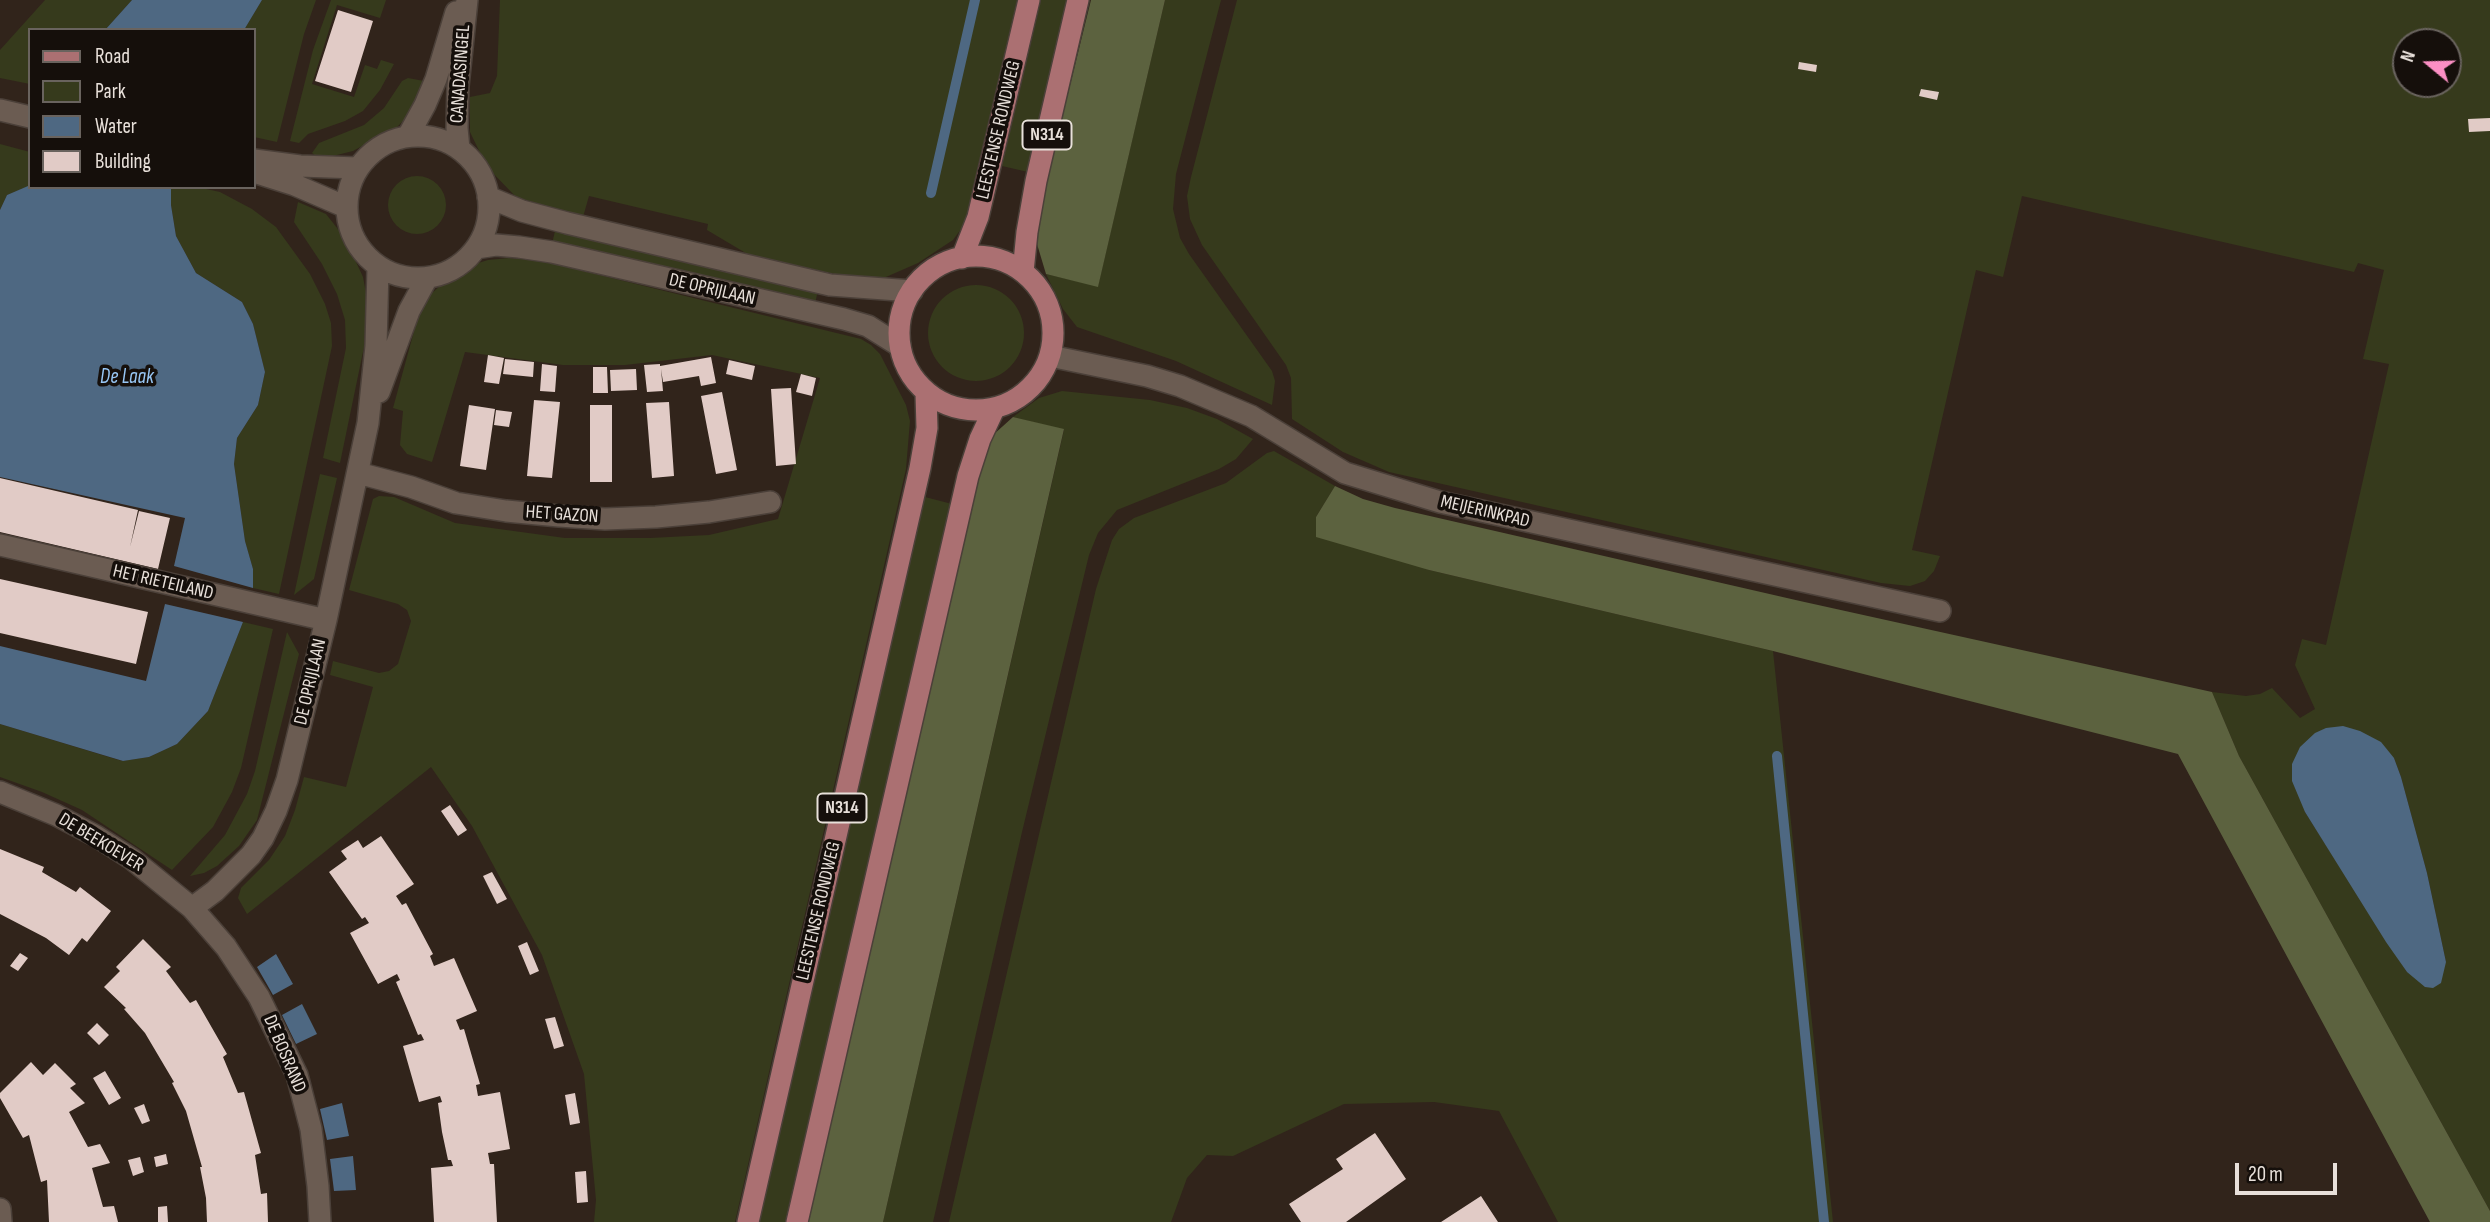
<!DOCTYPE html>
<html>
<head>
<meta charset="utf-8">
<style>
	body { margin:0 }
	#map { position:relative; width:2490px; height:1222px; overflow:hidden; background:#31241b; font-family:"Sofia Sans Condensed",sans-serif }
	canvas { display:block }
	.legend { position:absolute; left:28px; top:28px; width:228px; height:161px; box-sizing:border-box; background:#150f0b; border:2px solid #69635e; margin:0; padding:9px 12px; list-style:none; font-size:21px; color:#e8e0da }
	.legend li { display:flex; align-items:center; gap:14px; height:35px }
	.legend b { width:35px; border:2px solid #69635e }
	.north { position:absolute; left:2392px; top:28px; width:70px; height:70px; box-sizing:border-box; background:#150f0b; border:2px solid #69635e; border-radius:50%; rotate:289deg; font-size:19px; font-weight:700; line-height:28px; text-align:center; color:#e8e0da }
	.north::after { content:''; display:block; margin:auto; width:24px; height:32px; background:#fb8fc4; clip-path:polygon(50% 0,100% 100%,50% 72%,0 100%) }
	.scale { position:absolute; left:2235px; top:1163px; width:102px; height:32px; box-sizing:border-box; border:4px solid #e8e0da; border-top:0; padding-left:9px; font-size:21px; line-height:24px; white-space:nowrap; color:#e8e0da; -webkit-text-stroke:5px #150f0b; paint-order:stroke }
</style>
</head>
<body>
<div id="map">
<canvas width="2490" height="1222"></canvas>
<ul class="legend">
<li><b style="height:9px;background:#ab7072"></b>Road</li>
<li><b style="height:19px;background:#363a1c"></b>Park</li>
<li><b style="height:19px;background:#4e6882"></b>Water</li>
<li><b style="height:19px;background:#e1cbc6"></b>Building</li>
</ul>
<div class="north">N</div>
<div class="scale">20 m</div>
</div>
<script>
const ctx = document.querySelector('canvas').getContext('2d');
ctx.lineJoin = 'round';
function paint(path, color) { ctx.fillStyle = color; ctx.fill(path, 'evenodd'); }
const toPath = rows => new Path2D(rows.map(r => 'M' + r).join(''));
function stroke(path, color, width, dash) { ctx.strokeStyle = color; ctx.lineWidth = width; ctx.lineCap = dash ? 'butt' : 'round'; ctx.setLineDash(dash || []); ctx.stroke(path); }
function label(font, color, halo, rows, align = 'center') {
  ctx.font = font + ' "Sofia Sans Condensed",sans-serif'; ctx.lineWidth = 7; ctx.setLineDash([]); ctx.textBaseline = 'middle'; ctx.strokeStyle = halo; ctx.fillStyle = color; for (const [text, x, y, turn = 0] of rows) {
    ctx.save(); ctx.translate(x, y); ctx.rotate((+turn || 0) * Math.PI / 180); ctx.textAlign = isNaN(turn) ? turn : align; if (halo) ctx.strokeText(text, 0, 0); ctx.fillText(text, 0, 0); ctx.restore();
  }
}
paint(toPath([
	[45,0,132,0,105,30,30,30,30,84,0,78,0,50],
	[262,0,316,0,304,34,277,142,254,137,254,30,244,30],
	[331,0,386,0,380,18,337,5,312,84,354,97,365,65,377,69,381,60,394,64,380,90,363,111,345,121,308,134,299,143,290,141,313,50],
	[500,0,1017,0,966,218,961,229,953,240,918,263,886,277,866,278,835,274,749,255,707,230,708,224,589,196,583,217,516,197,487,167,470,132,470,97,490,93,497,76],
	[1041,0,1068,0,1028,172,1002,166],
	[1165,0,1221,0,1176,174,1173,209,1180,238,1189,254,1272,371,1275,381,1272,405,1176,361,1077,327,1063,309,1046,274,1098,286],
	[1237,0,2490,0,2490,1211,2239,756,2212,692,2246,696,2260,694,2272,688,2300,718,2315,709,2295,665,2302,639,2326,645,2389,364,2363,359,2384,270,2358,263,2354,272,2022,196,2003,277,1976,270,1912,550,1940,556,1934,571,1925,581,1910,586,1881,583,1389,472,1343,452,1292,419,1291,378,1286,365,1202,245,1190,219,1187,196,1191,177],
	[2406,42,2448,42,2448,84,2406,84],
	[2394,758,2401,777,2427,873,2446,962,2407,972,2305,812],
	[408,78,424,81,411,113,397,127,353,151,333,156,317,157,312,153,319,143,364,125,384,108,402,81],
	[0,144,30,152,29,186,7,195,0,210],
	'388 205a29 29 0 1 1 58 0a29 29 0 1 1-58 0Z',
	[171,187,197,187,220,192,252,209,276,227,310,274,325,304,331,323,332,346,279,594,253,588,253,569,245,541,234,464,237,438,258,405,265,372,253,324,242,302,196,273,176,236,171,205],
	[298,202,326,214,345,238,363,277,367,298,364,347,340,463,323,458,346,348,345,320,337,294,322,264,294,222],
	[555,231,818,290,815,304,552,244],
	[509,258,542,261,861,339,871,345,880,354,906,405,910,421,906,469,735,1222,594,1222,596,1200,584,1074,542,955,472,826,431,767,247,914,238,898,241,888,269,860,285,836,295,810,304,777,346,787,373,687,330,675,333,661,379,673,389,671,398,664,411,621,407,610,398,604,349,590,373,499,379,496,394,497,455,523,565,538,650,538,709,535,778,519,820,378,712,355,625,365,563,365,465,352,432,462,407,454,400,445,403,411,393,408,419,313,427,297,446,281,475,264,488,260],
	'928 333a48 48 0 1 1 96 0a48 48 0 1 1-96 0Z',
	[1062,391,1150,400,1187,408,1217,419,1253,439,1236,459,1219,469,1117,510,1098,533,1089,555,1022,832,933,1222,883,1222,1064,430,1013,417,1039,398],
	[1274,451,1335,486,1316,517,1429,570,1773,651,1833,1222,1558,1222,1499,1111,1434,1102,1344,1104,1233,1156,1207,1155,1187,1178,1171,1222,949,1222,1096,589,1112,540,1119,529,1134,518,1226,483,1267,453],
	[320,474,337,478,314,579,294,595],
	[925,497,952,504,785,1222,758,1222],
	[243,622,273,629,241,768,232,792,213,827,172,870,82,810,42,792,0,777,0,724,122,761,149,757,177,744,208,711],
	[287,632,299,654,257,820,239,846,217,866,204,873,190,876,225,835,247,794,255,771]
]), '#363a1c');
paint(toPath([
	[1091,0,1165,0,1098,287,1046,274,1037,244,1038,224,1045,187],
	[1013,417,1064,429,883,1222,805,1222,983,456,993,435],
	[1335,486,1363,499,1395,508,1800,601,2212,692,2239,756,2490,1211,2490,1222,2430,1222,2178,754,1773,651,1429,570,1316,537,1316,517]
]), '#5c623f');
paint(toPath([
	[132,0,262,0,244,30,105,30],
	[30,166,30,187,171,187,171,205,176,236,196,273,242,302,253,324,265,372,258,405,237,438,234,464,245,541,253,569,253,588,174,566,185,518,0,477,0,210,7,195,28,186],
	[165,604,243,622,208,711,177,744,149,757,123,761,0,724,0,646,146,681],
	[2343,726,2360,731,2381,742,2394,758,2401,777,2427,873,2446,962,2441,983,2433,988,2425,987,2407,972,2386,942,2305,812,2292,781,2292,764,2300,747,2315,733,2326,728],
	[276,954,293,984,273,995,257,967],
	[302,1004,317,1034,296,1044,282,1015],
	[342,1103,349,1136,327,1140,320,1109],
	[353,1156,356,1190,334,1191,330,1159]
]), '#4e6882');
stroke(toPath([
	[931,193,975,0],
	[1777,756,1824,1222]
]), '#4e6882', 10);
paint(toPath([
	[338,10,373,21,351,92,315,81],
	[1799,62,1817,65,1816,72,1798,69],
	[1921,89,1939,92,1937,100,1919,96],
	[2490,118,2490,131,2469,132,2468,119],
	[488,355,504,358,499,384,484,382],
	[711,357,716,383,701,386,699,376,663,382,661,369,663,391,647,392,644,365,660,364,660,366],
	[505,359,534,362,533,377,503,374],
	[729,360,755,366,752,380,726,374],
	[542,364,557,366,555,392,540,391],
	[593,367,607,367,608,393,593,393],
	[636,369,637,390,611,391,610,370],
	[801,374,816,378,812,396,796,392],
	[791,388,796,464,776,466,771,389],
	[722,392,737,470,716,474,701,396],
	[534,400,560,402,552,478,527,476],
	[669,402,674,476,652,478,646,403],
	[469,405,495,409,486,470,460,466],
	[590,405,612,405,612,482,590,482],
	[496,410,512,412,509,427,494,425],
	[0,478,138,510,130,547,139,511,170,518,158,569,0,532],
	[0,579,148,612,136,664,0,633],
	[450,805,467,830,458,836,441,811],
	[381,836,414,884,396,896,402,905,406,903,433,954,430,956,434,966,454,958,477,1011,456,1020,460,1030,464,1029,480,1084,476,1085,478,1096,500,1092,510,1149,488,1153,490,1164,494,1164,497,1222,434,1222,431,1168,453,1166,451,1160,448,1160,442,1132,438,1103,442,1102,440,1096,419,1102,403,1046,424,1040,421,1034,418,1035,407,1008,396,982,400,980,397,974,378,984,350,933,369,923,365,917,362,919,329,872,347,859,341,851,358,840,363,848],
	[0,849,44,867,42,872,76,892,80,887,111,911,87,942,82,938,69,955,46,938,0,914],
	[492,872,507,899,497,904,483,876],
	[143,939,171,967,166,971,190,1003,196,1000,227,1054,223,1057,238,1093,244,1092,261,1153,255,1155,261,1194,267,1193,268,1222,207,1222,206,1198,200,1167,202,1167,186,1111,172,1083,174,1082,145,1033,124,1009,126,1008,104,987,120,971,116,967],
	[527,942,539,971,530,975,518,946],
	[20,953,28,958,18,971,10,966],
	[555,1017,564,1046,554,1049,545,1019],
	[97,1023,109,1035,99,1045,87,1033],
	[31,1062,43,1075,55,1063,76,1084,70,1088,85,1103,69,1112,88,1147,100,1144,109,1161,110,1163,92,1168,103,1207,114,1206,118,1222,49,1222,47,1180,41,1182,29,1135,23,1138,0,1098,0,1093],
	[105,1071,121,1098,109,1105,93,1078],
	[575,1093,580,1123,570,1125,565,1095],
	[144,1104,150,1121,142,1124,134,1108],
	[1375,1133,1406,1179,1346,1222,1301,1222,1289,1204,1343,1169,1336,1159],
	[166,1154,168,1164,156,1167,154,1157],
	[140,1157,144,1172,133,1176,128,1160],
	[586,1171,588,1202,577,1203,575,1172],
	[1481,1196,1498,1222,1441,1222],
	[167,1206,168,1222,158,1222,158,1207]
]), '#e1cbc6');
const street = toPath([
	[0,110,30,117],
	'347 207a71 71 0 1 1 142 0a71 71 0 1 1-142 0Z',
	[408,136,425,105,436,79,456,12],
	[459,149,457,128,458,86,467,0],
	[254,160,300,166,358,168],
	[254,172,295,185,346,207],
	[488,197,522,211,567,223,830,285,912,291],
	[476,248,496,245,519,247,552,252,844,319,868,326,900,346],
	[1050,356,1147,376,1180,386,1251,416,1345,473,1440,502,1940,611],
	[379,392,409,311,427,278],
	[358,473,411,487,456,503,506,511,559,516,605,519,656,517,709,512,770,502],
	[0,545,326,620],
	[0,792,56,815,96,836,132,859,192,908,226,947,259,997,297,1075,311,1129,318,1186,320,1222],
	[192,908,215,891,251,855,263,838,276,811,287,780,326,620,368,423,376,346,378,267],
	[0,1209,1,1222]
]);
const primary = toPath([
	'899 333a77 77 0 1 1 154 0a77 77 0 1 1-154 0Z',
	[962,258,978,217,1029,0],
	[1023,272,1027,232,1036,181,1078,0],
	[748,1222,920,468,927,428,926,394],
	[797,1222,968,476,980,439,994,409]
]);
stroke(street, '#4b4039', 24);
stroke(primary, '#4b4039', 24);
stroke(street, '#6b5c52', 21);
stroke(primary, '#ab7072', 21);
for (const [x, y, w] of [
	[1047,135,49],
	[842,808,49]
]) { const box = new Path2D(); box.roundRect(x - w / 2, y - 14.5, w, 29, 5); ctx.fillStyle = '#150f0b'; ctx.fill(box); stroke(box, '#e8e0da', 2); }
label('bold 18px', '#e8e0da', null, [
	["N314",1047,135],
	["N314",842,808]
]);
label('19px', '#e8e0da', '#150f0b', [
	["CANADASINGEL",461,74,-86],
	["LEESTENSE RONDWEG",999,130,-77],
	["DE OPRIJLAAN",712,290,13],
	["MEIJERINKPAD",1485,512,13],
	["HET GAZON",562,515,4],
	["HET RIETEILAND",163,583,13],
	["DE OPRIJLAAN",311,682,-77],
	["DE BEEKOEVER",101,843,31],
	["LEESTENSE RONDWEG",819,911,-77],
	["DE BOSRAND",284,1054,67]
]);
label('italic 21px', '#98c7f5', '#150f0b', [
	["De Laak",127,378]
]);
</script>
</body>
</html>
